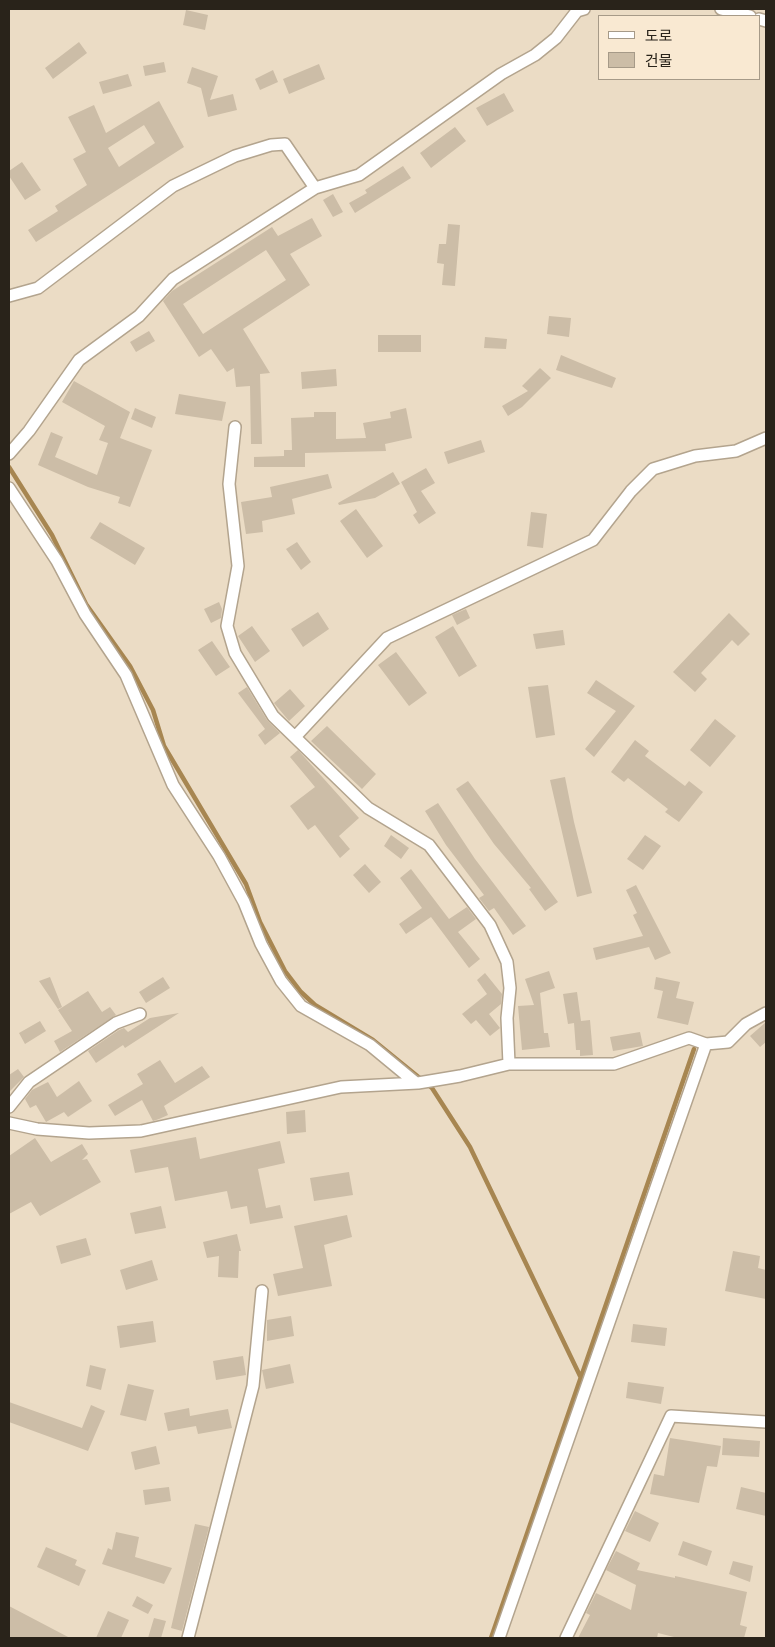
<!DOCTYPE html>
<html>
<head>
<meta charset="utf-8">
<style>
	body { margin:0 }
	#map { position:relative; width:775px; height:1647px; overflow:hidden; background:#ebdcc5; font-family:"Crimson Pro","Noto Sans KR",serif }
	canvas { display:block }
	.frame { position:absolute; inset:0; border:10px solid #29231a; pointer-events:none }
	.legend { position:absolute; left:598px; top:15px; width:162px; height:65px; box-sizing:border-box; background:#f9e9d2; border:1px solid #a69a88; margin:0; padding:6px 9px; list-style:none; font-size:15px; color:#29231a }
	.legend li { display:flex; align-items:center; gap:10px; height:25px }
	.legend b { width:25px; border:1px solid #a69a88 }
</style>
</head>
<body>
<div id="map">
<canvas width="775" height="1647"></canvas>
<div class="frame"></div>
<ul class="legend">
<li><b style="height:6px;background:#fff"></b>도로</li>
<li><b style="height:14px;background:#ccbda7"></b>건물</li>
</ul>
</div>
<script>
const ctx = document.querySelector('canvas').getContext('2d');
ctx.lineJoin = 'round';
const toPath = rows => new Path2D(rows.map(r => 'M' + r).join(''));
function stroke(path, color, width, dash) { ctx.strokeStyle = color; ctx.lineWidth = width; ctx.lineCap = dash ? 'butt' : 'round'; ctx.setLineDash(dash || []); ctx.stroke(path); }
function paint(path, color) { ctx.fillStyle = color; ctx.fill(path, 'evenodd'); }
stroke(toPath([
	[9,467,52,535,86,604,130,666,153,710,164,746,246,884,260,922,285,971,301,992,315,1005,373,1040,432,1088,470,1147,581,1378],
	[491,1638,694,1049]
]), '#a78651', 4.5);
paint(toPath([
	[186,10,208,15,205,30,183,25],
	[79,42,87,53,53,79,45,68],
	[164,62,166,72,145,76,143,66],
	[319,64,325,79,289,94,283,79],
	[192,67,218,76,210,100,233,94,237,110,208,117,201,88,187,83],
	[273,70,278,82,260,90,255,79],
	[128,74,132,86,103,94,99,82],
	[504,93,514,111,487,126,476,108],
	[159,101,184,147,36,242,28,230,58,211,55,206,87,185,73,159,86,152,68,117,94,105,106,133],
	[144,125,155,143,119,167,108,148],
	[455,127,466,141,431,168,420,153],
	[22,162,41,190,25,200,9,176,9,171],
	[403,166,411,178,355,213,349,203,367,193,365,190],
	[333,194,343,212,333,217,323,200],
	[312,218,322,236,290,254,310,285,243,329,270,373,260,374,262,444,251,444,250,386,236,387,234,368,227,372,211,349,199,357,163,301,172,291,272,227,278,236],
	[266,250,286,280,203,334,183,304],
	[448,224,460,225,455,286,442,285,444,264,437,263,439,244,446,244],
	[549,316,571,318,569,337,547,334],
	[149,331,155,341,136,352,130,342],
	[378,335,421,335,421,352,378,352],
	[485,337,507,339,506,349,484,348],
	[561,355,616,378,612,388,556,370],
	[540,368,551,378,522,407,508,416,502,406,528,391,522,386],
	[336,369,337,386,302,389,301,372],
	[74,381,130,412,120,438,152,450,130,507,118,503,120,497,88,487,38,465,51,432,63,437,55,457,97,475,108,443,99,440,105,426,62,402],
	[179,394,226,402,222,421,175,414],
	[135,408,156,417,152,428,131,419],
	[406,408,412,438,385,444,386,451,305,453,305,467,254,467,254,457,284,456,284,450,292,450,291,418,314,417,314,412,336,412,336,439,366,438,363,423,391,418,390,412],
	[481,440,485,452,448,464,444,452],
	[426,468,435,483,421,491,436,513,419,524,413,515,417,512,401,482],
	[393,472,400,484,375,498,339,505,338,503],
	[328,474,332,488,292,499,295,514,262,521,263,532,246,534,241,502,272,497,270,487],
	[356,509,383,546,367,558,340,521],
	[531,512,547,514,543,548,527,546],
	[100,522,145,548,135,565,90,538],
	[297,542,311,562,301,570,286,549],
	[219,602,222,609,221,618,211,623,204,609],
	[466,609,470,618,457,625,452,615],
	[318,612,329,629,303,647,291,629],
	[729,613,750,634,738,646,732,640,701,673,707,679,695,692,673,672],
	[252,626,270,651,255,662,238,636],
	[453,626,477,666,459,677,435,637],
	[563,630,565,645,536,649,533,634],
	[212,641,230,667,216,676,198,650],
	[396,652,427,693,409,706,378,665],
	[596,680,635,706,594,757,585,749,616,711,587,693],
	[548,685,555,735,536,738,528,687],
	[247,687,267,720,280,733,265,745,258,735,265,729,238,693],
	[290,689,305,706,289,721,274,703],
	[715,719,736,736,710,767,690,750],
	[327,726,376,774,362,789,311,741],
	[635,740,649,751,645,756,685,786,689,781,703,792,679,822,665,812,668,809,628,778,624,782,611,772],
	[298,750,359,818,339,836,350,849,340,858,315,825,308,830,290,806,315,787,290,757],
	[565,777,574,822,592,893,577,897,550,780],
	[468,781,558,902,545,911,529,889,531,888,494,844,456,789],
	[438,803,475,859,526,926,513,935,494,908,489,911,479,898,484,895,446,845,425,811],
	[391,835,409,848,401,859,384,846],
	[645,835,661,846,643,870,627,859],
	[365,864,381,882,369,893,353,875],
	[411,869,449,919,467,907,476,919,458,932,480,959,469,968,431,917,406,934,399,924,422,908,400,878],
	[636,885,671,953,655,960,649,947,596,960,593,948,643,936,633,915,637,913,626,890],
	[549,971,555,988,540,993,544,1033,548,1033,550,1047,522,1050,518,1006,534,1005,525,979],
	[485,973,502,994,501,1004,489,1014,500,1028,490,1036,476,1020,471,1024,462,1014,487,994,477,980],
	[50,977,62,1007,58,1009,39,981],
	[163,977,170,988,146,1003,139,992],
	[656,977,680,982,676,998,694,1002,688,1025,657,1018,663,991,654,989],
	[88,991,102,1012,110,1007,116,1015,60,1052,54,1041,72,1031,58,1010],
	[577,992,581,1021,590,1020,593,1055,580,1056,580,1050,576,1050,574,1023,568,1024,563,994],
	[179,1013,125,1048,123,1045,96,1063,88,1051,119,1030,124,1028,128,1032,150,1018],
	[40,1021,46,1031,25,1044,19,1033],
	[766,1022,766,1042,760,1047,750,1036],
	[640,1032,643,1046,613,1051,610,1037],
	[160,1060,175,1083,202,1066,210,1077,164,1106,168,1115,159,1119,153,1121,142,1100,115,1116,108,1105,143,1084,137,1074],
	[18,1069,24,1077,9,1092,9,1075],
	[79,1081,92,1101,68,1117,64,1112,46,1122,36,1105,30,1108,25,1099,32,1090,48,1082,57,1097],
	[305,1110,306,1132,287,1134,286,1112],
	[196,1137,200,1159,280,1141,285,1163,258,1169,266,1208,280,1205,283,1218,250,1224,247,1206,231,1209,227,1191,175,1201,168,1167,135,1173,130,1150],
	[35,1138,51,1162,82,1144,88,1154,82,1160,87,1159,101,1182,40,1216,31,1202,9,1214,9,1156],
	[349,1172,353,1195,314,1201,310,1178],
	[161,1206,166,1228,135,1234,130,1213],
	[347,1215,352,1237,324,1245,332,1286,278,1296,273,1274,303,1268,294,1226],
	[237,1234,241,1251,239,1251,238,1278,218,1277,219,1256,207,1258,203,1242],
	[86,1238,91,1255,61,1264,56,1246],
	[733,1251,760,1256,758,1268,766,1270,766,1299,725,1291],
	[152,1260,158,1280,126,1290,120,1270],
	[291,1316,294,1336,267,1341,267,1320],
	[153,1321,156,1342,120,1348,117,1326],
	[633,1324,667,1328,665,1346,631,1342],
	[243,1356,246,1375,216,1380,213,1361],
	[290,1364,294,1383,266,1389,262,1370],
	[90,1365,106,1369,101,1390,86,1386],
	[628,1382,664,1387,661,1404,626,1398],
	[128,1384,154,1390,146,1421,120,1415],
	[9,1402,82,1428,91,1405,105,1411,88,1451,9,1422],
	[189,1408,190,1416,228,1409,232,1428,198,1434,196,1426,168,1431,164,1413],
	[670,1438,721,1446,717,1467,707,1466,699,1503,650,1494,654,1474,664,1476],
	[723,1438,760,1441,759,1457,722,1455],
	[156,1446,160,1464,135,1470,131,1452],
	[169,1487,171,1501,145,1505,143,1490],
	[741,1487,766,1493,766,1516,736,1509],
	[635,1511,659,1523,650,1542,625,1531],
	[195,1524,209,1527,182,1631,171,1628],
	[116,1532,139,1537,135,1557,172,1568,164,1584,102,1564,108,1548,112,1550],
	[683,1541,712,1551,707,1566,678,1555],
	[46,1547,77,1560,75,1565,86,1570,79,1586,37,1567],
	[616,1551,640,1563,637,1570,675,1578,675,1576,747,1592,740,1625,747,1627,744,1638,678,1638,658,1633,657,1638,578,1638,590,1615,586,1613,596,1593,631,1610,636,1585,606,1570],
	[733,1561,753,1566,750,1582,729,1574],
	[137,1596,153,1605,148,1614,132,1606],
	[9,1606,70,1638,9,1638],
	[108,1611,129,1620,121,1638,96,1638],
	[154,1618,166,1621,161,1638,148,1638]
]), '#ccbda7');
const minor = toPath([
	[721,9,750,16],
	[759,19,766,21],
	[9,296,38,288,173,186,235,156,271,145,285,144,315,188],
	[235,427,229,484,238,566,227,626,235,653,273,716,368,808,429,845,490,925,507,962,510,988,507,1018,509,1064],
	[9,454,29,431,79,360,139,316,173,279,315,188,359,175,501,74,535,55,556,38,577,11,584,9],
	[9,488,57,561,85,614,126,675,173,785,219,856,244,902,261,944,281,981,301,1006,370,1045,416,1083],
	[295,737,387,638,593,540,631,491,653,469,695,456,736,451,766,438],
	[9,1107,29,1082,116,1023,140,1014],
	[9,1123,37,1129,89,1133,141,1131,341,1087,418,1083,460,1076,509,1064,614,1064,689,1038,706,1044,728,1042,746,1024,766,1013],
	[188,1638,253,1386,262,1291],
	[499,1638,706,1044],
	[566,1638,671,1416,766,1422]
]);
stroke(minor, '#b3a48e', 14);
stroke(minor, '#fff', 11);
</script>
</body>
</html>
